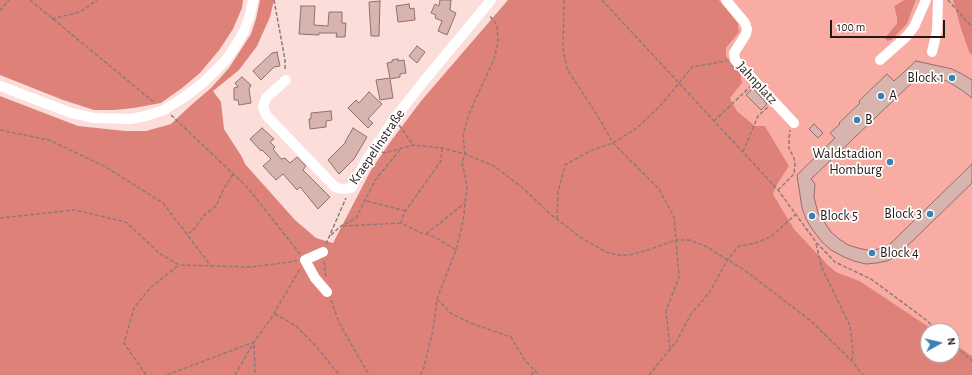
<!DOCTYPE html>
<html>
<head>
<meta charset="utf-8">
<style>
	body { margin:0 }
	#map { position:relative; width:972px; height:375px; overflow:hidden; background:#fbddd9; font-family:"Alegreya Sans",sans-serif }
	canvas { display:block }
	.north { position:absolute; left:920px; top:323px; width:40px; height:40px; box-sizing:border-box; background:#fff; border:1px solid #a8a3a2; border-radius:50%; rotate:82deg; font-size:11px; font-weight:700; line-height:16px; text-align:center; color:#251817 }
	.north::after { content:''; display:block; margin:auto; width:14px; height:18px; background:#3a81b6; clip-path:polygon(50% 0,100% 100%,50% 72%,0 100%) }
	.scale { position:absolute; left:830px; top:20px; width:115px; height:18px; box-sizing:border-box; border:2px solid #251817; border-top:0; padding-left:5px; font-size:12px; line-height:14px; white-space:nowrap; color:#251817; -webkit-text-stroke:3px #fff; paint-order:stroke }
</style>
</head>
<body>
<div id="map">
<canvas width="972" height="375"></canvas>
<div class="north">N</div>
<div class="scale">100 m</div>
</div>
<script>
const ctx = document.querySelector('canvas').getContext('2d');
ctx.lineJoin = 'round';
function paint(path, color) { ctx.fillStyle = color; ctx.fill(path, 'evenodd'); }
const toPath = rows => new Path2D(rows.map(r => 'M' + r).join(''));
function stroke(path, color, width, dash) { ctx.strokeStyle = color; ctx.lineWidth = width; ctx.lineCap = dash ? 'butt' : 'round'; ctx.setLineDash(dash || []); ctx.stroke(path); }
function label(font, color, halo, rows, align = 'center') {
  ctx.font = font + ' "Alegreya Sans",sans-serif'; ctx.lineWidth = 3.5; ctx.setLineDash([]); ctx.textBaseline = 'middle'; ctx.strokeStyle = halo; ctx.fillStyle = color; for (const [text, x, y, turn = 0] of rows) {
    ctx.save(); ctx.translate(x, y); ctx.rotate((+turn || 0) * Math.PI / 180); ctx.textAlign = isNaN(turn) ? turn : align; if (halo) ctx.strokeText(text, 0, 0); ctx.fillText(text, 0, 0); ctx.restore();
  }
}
paint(toPath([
	[719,0,904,0,894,6,897,18,897,23,885,38,907,24,916,0,953,0,960,26,969,52,972,55,972,356,952,342,952,331,935,331,860,281,836,272,827,264,794,229,773,194,777,185,789,166,765,126,755,126,737,111,730,98,740,73,726,56,726,48,739,31,738,23]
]), '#f9aca3');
paint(toPath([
	[0,0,243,0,242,8,233,29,220,49,200,73,182,88,161,103,134,108,114,110,94,110,63,100,0,75],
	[260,0,274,0,270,17,257,46,239,70,213,91,221,102,224,129,242,157,245,164,295,220,316,238,333,243,371,170,391,141,421,101,508,0,719,0,738,23,739,32,726,48,726,56,740,73,742,83,730,98,737,111,755,126,765,126,789,166,777,185,773,194,794,229,827,264,836,272,860,281,935,331,928,331,928,355,952,355,952,342,972,356,972,375,0,375,0,96,78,126,125,131,146,131,171,124,190,106,211,88,229,68,251,34,256,19],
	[904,0,916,0,907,24,891,40,887,41,885,38,897,23,897,18,894,6],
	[953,0,972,0,972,55,969,52,960,26]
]), '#de8279');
const building = toPath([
	[440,0,451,0,450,10,456,13,447,35,438,31,442,21,435,18,436,15,431,13,435,4,439,6,440,0],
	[380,1,379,36,371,36,369,2,380,1],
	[409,4,410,9,414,8,415,20,398,22,396,6,409,4],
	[301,6,315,6,314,25,328,26,329,12,342,12,342,23,346,23,345,37,336,37,337,33,319,33,319,35,299,34,301,6],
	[417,46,425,52,417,63,409,56,417,46],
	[277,52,280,66,274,67,261,80,253,71,272,53,277,52],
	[398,59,398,61,404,60,406,73,400,74,400,77,390,79,393,98,380,100,376,80,390,78,387,63,392,62,392,60,398,59],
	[916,61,952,69,962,74,972,80,972,98,963,91,947,81,931,78,922,79,919,76,811,179,815,184,814,197,818,213,831,232,839,239,848,245,858,248,867,250,875,250,882,248,889,245,972,164,972,183,897,256,887,261,877,263,866,264,854,261,844,257,831,250,822,242,812,229,806,219,802,208,797,175,835,138,830,133,840,124,839,123,860,103,859,101,887,74,894,81,916,61],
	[242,77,251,85,249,89,251,103,239,105,238,100,234,100,234,88,238,87,235,83,242,77],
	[753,88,767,104,761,110,746,95,753,88],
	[369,92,382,104,368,119,373,123,368,128,348,108,356,100,359,103,369,92],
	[331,111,332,120,326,121,326,127,310,129,309,119,311,119,311,113,331,111],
	[814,124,823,133,818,138,809,129,814,124],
	[262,128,274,139,270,142,275,147,273,149,281,159,285,158,290,163,297,157,306,166,303,170,330,197,318,209,300,187,297,190,283,174,276,180,263,166,271,159,262,150,261,151,250,139,262,128],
	[353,128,367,137,354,159,339,174,328,160,346,142,345,142,353,128]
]);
paint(building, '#d8b4af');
stroke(building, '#91706c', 1);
stroke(toPath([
	[30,0,155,103],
	[274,0,285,60,285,71],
	[564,0,563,48,567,69,599,118,613,143,659,189,674,217,679,277,666,311,670,349],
	[602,0,778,190,816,242,835,262,871,279,925,319,938,331],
	[948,0,972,27],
	[0,11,9,0],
	[52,19,80,12,97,0],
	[171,115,247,187,300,254],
	[714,121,750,87],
	[399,125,413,145],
	[0,130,49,140,104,166,163,203,211,266],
	[442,148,441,161,404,213,401,223,419,232,435,237,456,250],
	[382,152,385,153,413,145,442,148,465,154,494,166,523,188,549,213,580,237,606,252,617,255,629,255,648,250,676,240,689,240,705,246,743,269,811,321,852,361,863,375],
	[743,152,758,116,768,107],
	[778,190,794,174,795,164,794,158,789,148,789,138,790,130],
	[367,201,406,211],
	[0,218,75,210,126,222,159,253,179,265,251,267,297,261],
	[557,219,558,192,565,165,590,151,613,143,637,128,661,105,692,67,727,61],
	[343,226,401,223],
	[188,234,195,228,203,216,216,206,223,190,233,174],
	[426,234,465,203],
	[331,235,341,226,356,218,376,179,400,150],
	[326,244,346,198],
	[816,244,822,268,850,326,853,351,852,360],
	[324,261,326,277],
	[437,299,452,314,473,324,511,337,524,359,539,375],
	[331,300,339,323,369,375],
	[275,314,296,326,317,347,339,375],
	[952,343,972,361],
	[146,375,124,343,134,308,150,288,179,265],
	[167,375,254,342,255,375],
	[235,375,254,342,272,317,300,269],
	[420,375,423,371,433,330,437,299,456,250,463,222,467,186,462,162,465,154,463,134,469,114,494,59,498,43,497,25,489,15],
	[531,375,535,371],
	[649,375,676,342,691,314,709,293,728,259,739,246,756,243,772,236,796,214]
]), '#8f7a77', 1.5, [4, 2]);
stroke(toPath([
	[726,0,745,23,747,29,746,34,734,53,735,60,794,123],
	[932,52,937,31,938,0],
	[880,60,906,37,914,27,926,0],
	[286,80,266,98,263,107,266,115,335,187,342,189,351,188,366,161,394,119,420,86,491,0],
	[0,86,71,113,94,118,130,119,146,116,164,110,186,96,204,82,225,61,235,47,244,31,250,15,253,0],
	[323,252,305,260,315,278,327,292]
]), '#fff', 10);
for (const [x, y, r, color] of [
	[952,78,4,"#3a81b6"],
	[881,96,4,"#3a81b6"],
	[857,120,4,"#3a81b6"],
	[890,162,4,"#3a81b6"],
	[930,214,4,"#3a81b6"],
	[812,216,4,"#3a81b6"],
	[872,253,4,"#3a81b6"]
]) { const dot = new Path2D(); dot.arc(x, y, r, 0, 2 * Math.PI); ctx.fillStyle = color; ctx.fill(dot); stroke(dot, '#fff', 1.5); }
label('14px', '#251817', '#fff', [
	["Block 1",944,78,"right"],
	["A",889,96],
	["B",865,120],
	["Waldstadion",882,154,"right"],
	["Homburg",882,170,"right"],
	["Block 3",922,214,"right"],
	["Block 5",820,216],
	["Block 4",880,253]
], 'left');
label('14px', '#251817', '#fff', [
	["Jahnplatz",757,83,47],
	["Kraepelinstraße",377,147,-56]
]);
</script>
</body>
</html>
